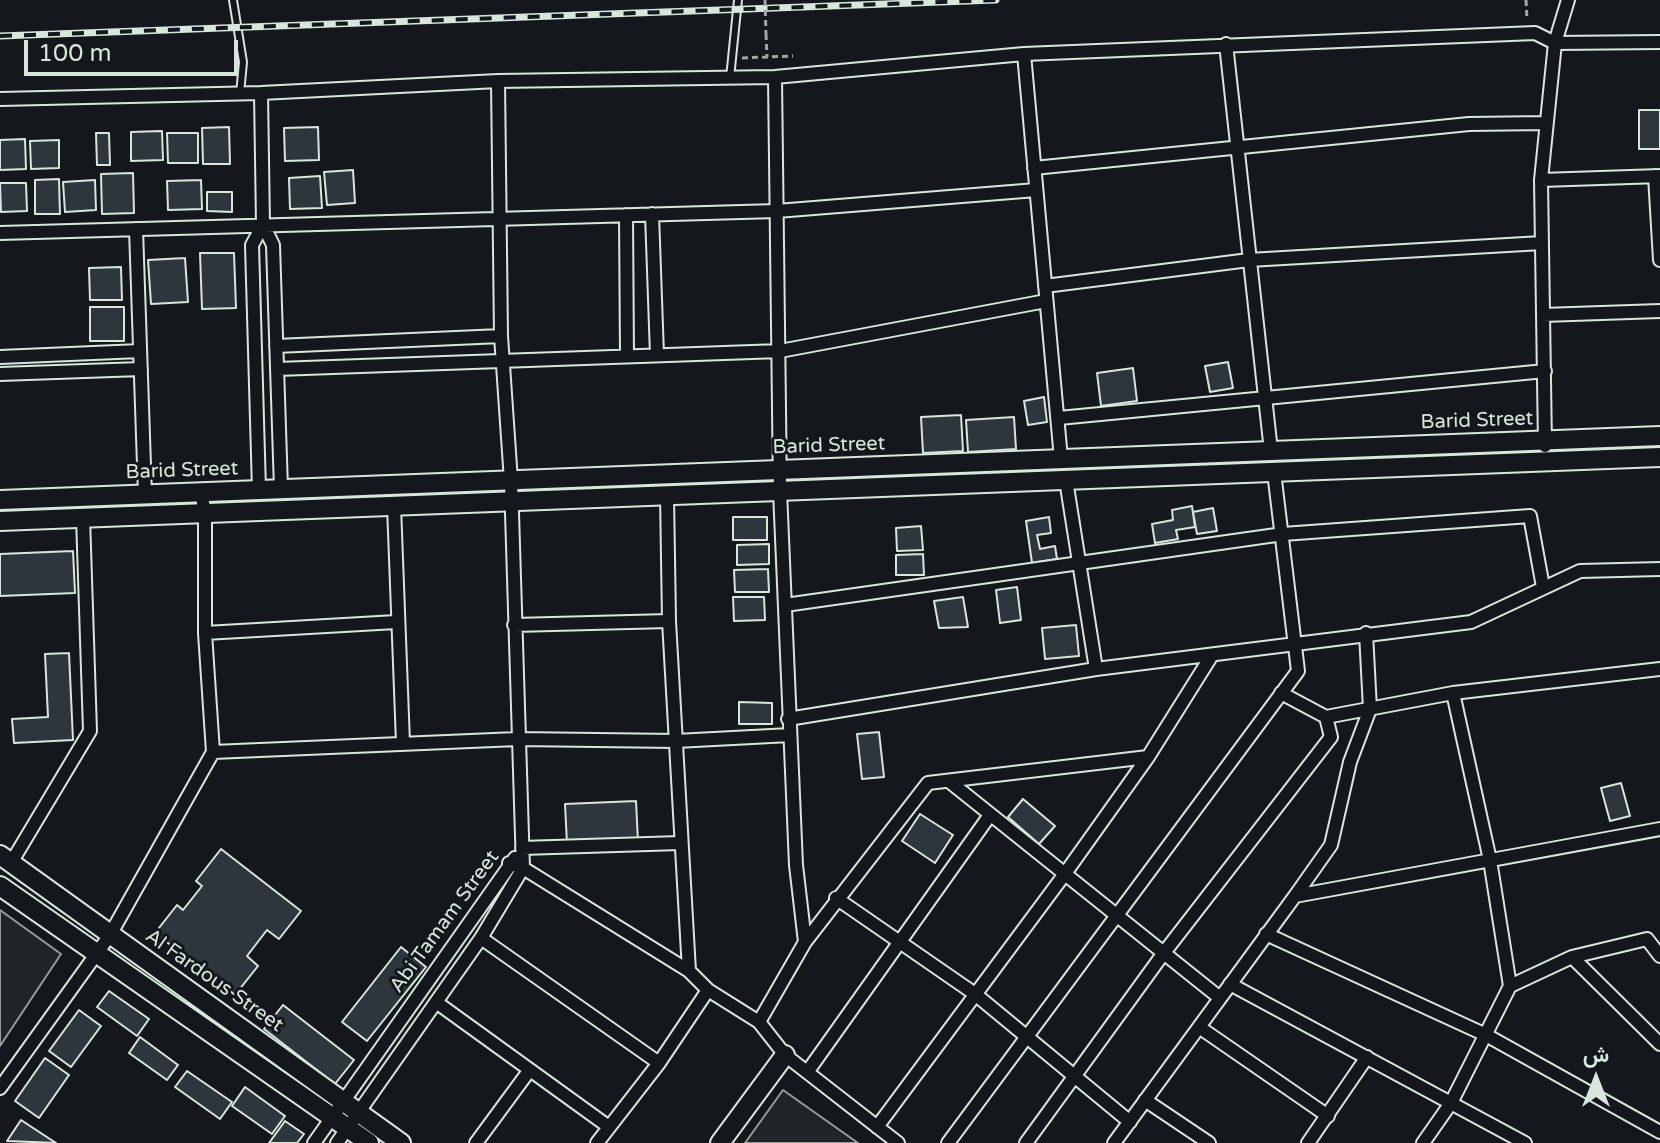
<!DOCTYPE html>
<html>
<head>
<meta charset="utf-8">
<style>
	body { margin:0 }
	#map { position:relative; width:1660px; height:1143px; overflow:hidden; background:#14181c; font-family:"Varela Round",Vazirmatn,sans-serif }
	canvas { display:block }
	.north { position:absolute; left:1556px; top:1039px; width:80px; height:80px; -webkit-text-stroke:6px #14181c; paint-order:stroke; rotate:0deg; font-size:22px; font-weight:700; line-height:32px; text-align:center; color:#d8e6dc }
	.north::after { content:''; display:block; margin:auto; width:28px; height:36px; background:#d8e6dc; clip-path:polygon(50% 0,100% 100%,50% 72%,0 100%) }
	.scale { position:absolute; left:24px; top:40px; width:214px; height:36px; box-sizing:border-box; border:4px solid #d8e6dc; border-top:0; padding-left:10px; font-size:24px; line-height:28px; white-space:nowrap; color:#d8e6dc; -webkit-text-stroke:6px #14181c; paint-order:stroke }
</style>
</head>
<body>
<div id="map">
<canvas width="1660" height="1143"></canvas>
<div class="north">ش</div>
<div class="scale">100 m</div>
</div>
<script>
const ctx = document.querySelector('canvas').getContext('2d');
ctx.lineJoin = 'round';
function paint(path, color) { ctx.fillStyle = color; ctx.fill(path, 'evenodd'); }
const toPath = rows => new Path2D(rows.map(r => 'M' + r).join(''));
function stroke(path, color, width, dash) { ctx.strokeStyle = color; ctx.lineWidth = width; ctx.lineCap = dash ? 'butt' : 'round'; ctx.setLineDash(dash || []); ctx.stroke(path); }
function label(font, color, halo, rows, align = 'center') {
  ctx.font = font + ' "Varela Round",sans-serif'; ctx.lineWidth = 6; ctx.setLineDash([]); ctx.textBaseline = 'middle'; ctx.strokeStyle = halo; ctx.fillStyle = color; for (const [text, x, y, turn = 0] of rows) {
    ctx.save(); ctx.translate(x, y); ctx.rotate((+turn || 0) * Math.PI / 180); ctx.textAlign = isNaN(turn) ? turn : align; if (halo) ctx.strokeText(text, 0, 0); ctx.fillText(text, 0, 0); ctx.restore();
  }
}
const green = toPath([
	[0,910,61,954,0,1046,0,910],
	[783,1090,858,1143,745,1143,783,1090]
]);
paint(green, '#202428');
stroke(green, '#939e99', 2);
const building = toPath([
	[1639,110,1660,110,1660,149,1639,149,1639,110],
	[229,127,230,164,203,164,202,128,229,127],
	[318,127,319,160,285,161,284,128,318,127],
	[162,131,163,160,131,161,131,132,162,131],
	[96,133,109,133,110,165,97,165,96,133],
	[167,133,198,133,198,163,168,163,167,133],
	[25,139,26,169,0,170,0,140,25,139],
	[59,140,59,168,31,169,30,141,59,140],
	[353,170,355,203,327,205,324,172,353,170],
	[133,173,134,213,102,214,101,174,133,173],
	[320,176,322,208,290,209,289,178,320,176],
	[59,179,60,214,35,214,35,180,59,179],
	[95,180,96,210,65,212,63,182,95,180],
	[201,180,202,209,168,210,167,181,201,180],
	[0,183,26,183,27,211,1,212,0,183],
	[207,192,232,192,232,212,207,211,207,192],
	[200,253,234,253,236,308,202,309,200,253],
	[185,258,188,302,151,304,148,260,185,258],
	[121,267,122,300,90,300,89,268,121,267],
	[90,307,124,307,124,341,90,341,90,307],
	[1228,362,1233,388,1210,392,1205,366,1228,362],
	[1133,368,1137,401,1101,406,1097,373,1133,368],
	[1044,397,1047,422,1028,425,1024,401,1044,397],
	[961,415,963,451,923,453,921,417,961,415],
	[1014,417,1016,449,968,452,966,420,1014,417],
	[1192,506,1195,527,1176,530,1178,539,1155,543,1152,524,1173,520,1172,510,1192,506],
	[1213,508,1217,531,1197,534,1193,512,1213,508],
	[733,517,767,517,767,540,733,540,733,517],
	[1049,517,1051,533,1037,535,1040,549,1055,546,1057,559,1032,563,1026,521,1049,517],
	[921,526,923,550,897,551,896,528,921,526],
	[769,544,769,564,737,565,737,545,769,544],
	[73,551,75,593,0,596,0,554,73,551],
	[923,554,924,575,896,575,896,555,923,554],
	[768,569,769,592,735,592,734,570,768,569],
	[1017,587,1021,620,1000,623,996,590,1017,587],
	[733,597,764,597,765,620,734,621,733,597],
	[963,597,968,627,939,628,934,601,963,597],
	[1076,625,1079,656,1045,659,1042,628,1076,625],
	[69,653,73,740,14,743,12,719,48,717,45,654,69,653],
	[739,702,772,703,772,724,739,724,739,702],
	[879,732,884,777,862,779,857,734,879,732],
	[1621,783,1630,816,1610,821,1601,788,1621,783],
	[1023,799,1055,826,1039,844,1008,817,1023,799],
	[636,801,638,842,567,844,565,804,636,801],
	[920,814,953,835,935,863,902,841,920,814],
	[221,849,301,911,279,939,267,930,247,956,258,966,235,995,155,933,177,905,183,910,202,886,196,881,221,849],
	[401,947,426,967,367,1041,342,1022,401,947],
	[109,991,149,1019,137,1036,97,1007,109,991],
	[283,1005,354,1060,335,1084,264,1029,283,1005],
	[79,1010,101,1026,71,1067,49,1051,79,1010],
	[140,1037,178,1065,167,1080,129,1053,140,1037],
	[45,1058,69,1075,39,1118,15,1101,45,1058],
	[187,1071,232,1102,220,1119,175,1087,187,1071],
	[245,1087,285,1116,272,1134,232,1106,245,1087],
	[21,1120,56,1143,7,1141,21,1120],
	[285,1121,304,1134,297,1143,269,1143,285,1121]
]);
paint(building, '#2c363c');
stroke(building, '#d8e6dc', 2);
const lane = toPath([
	[233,0,243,62,240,94],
	[730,78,738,0]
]);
const street = toPath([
	[1226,44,1271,451],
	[1024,54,1061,459],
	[775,77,780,491,796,865,805,942],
	[261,93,263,225,273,245,281,489],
	[0,99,261,93,498,81,775,77,1024,54,1535,33,1555,43,1660,42],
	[1034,168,1469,124,1544,123],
	[1655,176,1660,260],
	[1541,180,1660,176],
	[652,214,657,355],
	[626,215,627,356],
	[136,229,145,495],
	[0,233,777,211,1036,190],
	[1045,286,1249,260,1542,243],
	[1543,315,1660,311],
	[276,346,501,336],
	[0,357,140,351],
	[277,369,780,351,1046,301],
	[0,374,141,369],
	[1059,418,1545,371],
	[1545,446,1541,180,1555,43,1568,0],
	[1066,480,1096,669],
	[259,490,252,245,263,225],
	[667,495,669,621,689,971],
	[394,506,403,743],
	[785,605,1283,534,1530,516,1543,587],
	[514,625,669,621],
	[205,633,396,622],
	[1281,693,1326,717,1453,693,1660,669],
	[1453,693,1490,860,1510,986],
	[788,719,1096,669,1471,622,1580,571,1660,569],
	[213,752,517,739,676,741,790,735],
	[950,782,1220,998],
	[522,848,680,843],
	[11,863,90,731,83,517],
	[509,863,523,868,689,971,708,990,759,1022,785,1055,898,1143],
	[1295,896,1331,845,1350,762,1370,709,1366,633],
	[836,898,975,994,1130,1122],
	[1266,934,1486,1035,1660,1132],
	[481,938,659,1063],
	[1572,957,1647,939,1660,956],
	[1230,984,1525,1143],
	[436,1002,609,1127],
	[759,1022,805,942,928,783,1148,757],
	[1199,1027,1328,1116],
	[808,1071,990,815],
	[0,1088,110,935,213,752,205,633,205,513,201,492],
	[1145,1100,1209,1143],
	[877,1127,1064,875,1148,757,1212,655],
	[314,1143,515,858],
	[337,1143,481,938,523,868,511,481,501,336,498,81],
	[476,1143,529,1071],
	[597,1143,659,1063,708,990],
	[948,1143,1298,671,1274,472],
	[1026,1143,1163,954,1331,737,1326,717],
	[1114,1143,1295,896,1660,829],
	[1308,1143,1367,1057],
	[1423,1143,1451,1103,1510,986,1572,957,1660,1044]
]);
const secondary = toPath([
	[0,500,1660,436],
	[0,521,1660,457],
	[0,855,401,1143],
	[0,886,369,1143],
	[720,1143,785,1055]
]);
stroke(lane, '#d8e6dc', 10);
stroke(street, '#d8e6dc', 16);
stroke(secondary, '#d8e6dc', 22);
stroke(toPath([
	[1526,0,1527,20],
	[766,34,767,57],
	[742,58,793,56]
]), '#9da8a2', 3, [6, 4]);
stroke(lane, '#14181c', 6);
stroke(street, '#14181c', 12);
stroke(secondary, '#14181c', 18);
const rail = toPath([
	[0,36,996,0]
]);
stroke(rail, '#d8e6dc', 7);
stroke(rail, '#14181c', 4, [12]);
stroke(toPath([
	[765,0,766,34]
]), '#9da8a2', 3, [6, 4]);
label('20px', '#d8e6dc', '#14181c', [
	["Barid Street",1477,421,-2],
	["Barid Street",829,446,-2],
	["Barid Street",182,471,-2],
	["Abi Tamam Street",445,922,-54],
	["Al Fardous Street",214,981,35]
]);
</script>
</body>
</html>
